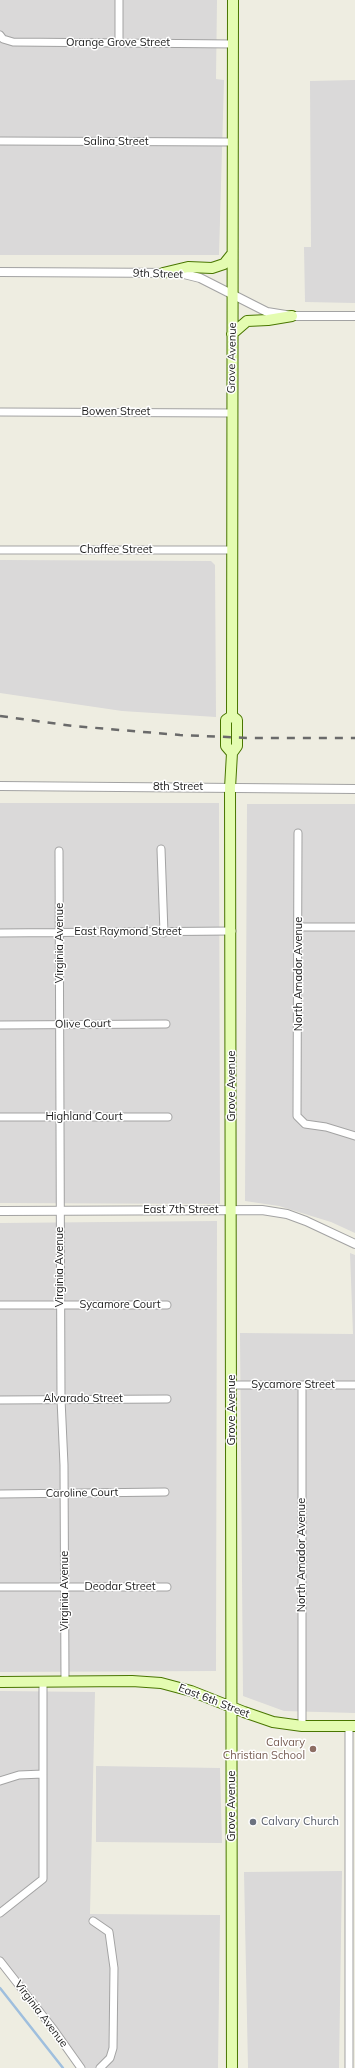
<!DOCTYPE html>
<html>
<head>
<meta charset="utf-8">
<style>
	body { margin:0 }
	canvas { display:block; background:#eeede1 }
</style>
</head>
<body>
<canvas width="355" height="2068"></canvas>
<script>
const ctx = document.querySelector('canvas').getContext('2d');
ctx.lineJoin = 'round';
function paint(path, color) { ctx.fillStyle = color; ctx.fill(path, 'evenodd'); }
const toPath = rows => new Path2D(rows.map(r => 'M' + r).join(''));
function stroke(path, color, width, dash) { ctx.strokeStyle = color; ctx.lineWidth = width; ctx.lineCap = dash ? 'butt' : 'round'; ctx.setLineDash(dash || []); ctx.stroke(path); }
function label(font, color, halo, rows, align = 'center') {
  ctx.font = font + ' Mulish,sans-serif'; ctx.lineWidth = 3; ctx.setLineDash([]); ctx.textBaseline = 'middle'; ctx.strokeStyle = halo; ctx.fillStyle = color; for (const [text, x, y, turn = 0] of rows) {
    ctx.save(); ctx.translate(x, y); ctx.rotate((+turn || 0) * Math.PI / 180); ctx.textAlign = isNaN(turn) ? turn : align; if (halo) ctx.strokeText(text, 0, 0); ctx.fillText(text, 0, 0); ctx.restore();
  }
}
paint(toPath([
	[0,0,217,0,216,79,224,80,219,255,0,255],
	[355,80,355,303,305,302,304,247,311,247,310,81],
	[0,560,211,561,215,565,216,717,122,711,0,693],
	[0,803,219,803,220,1204,0,1203],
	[247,804,355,804,355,1233,331,1222,279,1206,245,1201],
	[217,1221,216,1671,0,1672,0,1223],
	[350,1253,355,1255,355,1713,284,1711,243,1696,240,1333,353,1334],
	[0,1691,95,1692,90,1914,220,1915,218,2068,81,2068,0,1968],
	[96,1766,220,1768,222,1843,96,1842],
	[342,1871,339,2068,248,2068,244,1872]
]), '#dad9d9');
stroke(toPath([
	[0,1988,63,2068]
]), '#9fbfde', 2.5);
const minor = toPath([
	[0,35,3,39,13,42,233,44],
	[119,43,119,0],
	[0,141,233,142],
	[0,412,231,413],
	[0,550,232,550],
	[298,833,297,1116,305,1124,326,1127,355,1136],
	[161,849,164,933],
	[59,851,61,1399,64,1465,65,1682],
	[299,927,355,927],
	[0,933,232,931],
	[0,1025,166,1024],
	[0,1117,168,1117],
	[0,1305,167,1305],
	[232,1385,355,1385],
	[0,1400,167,1399],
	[0,1494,165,1492],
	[0,1587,167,1587],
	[302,1726,302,1385],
	[0,1781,19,1775,43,1774],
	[0,1913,43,1879,43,1682],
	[93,1921,109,1932,114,1968,113,2048,110,2058,100,2068],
	[0,1961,54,2030,81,2068],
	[349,2068,349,1726]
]);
const tertiary = toPath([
	[0,272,180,273,200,278,267,312,292,316,355,316],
	[0,786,355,789],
	[0,1211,262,1210,287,1214,306,1221,355,1244]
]);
const secondary = toPath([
	[163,273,188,267,212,268,224,264,232,254],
	[232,334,247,321,268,320,292,316],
	[232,753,226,746,226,720,232,716],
	[0,1682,132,1681,161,1683,191,1691,244,1712,273,1722,302,1726,355,1726],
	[232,2068,230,788,232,753,237,746,237,720,232,716,233,0]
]);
stroke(minor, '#a3a3a3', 9);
stroke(tertiary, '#a3a3a3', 10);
stroke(secondary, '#497600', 12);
stroke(minor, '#fff', 7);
stroke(tertiary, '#fff', 8);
stroke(secondary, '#e4fcb1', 10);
stroke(toPath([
	[0,716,73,726,180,735,249,738,355,738]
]), '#6a6a6a', 2.5, [8, 8]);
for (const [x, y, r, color] of [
	[313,1749,4,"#8d6e63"],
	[253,1822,4,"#6b7280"]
]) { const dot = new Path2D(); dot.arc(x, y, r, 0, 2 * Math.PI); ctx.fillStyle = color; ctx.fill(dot); stroke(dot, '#fff', 1.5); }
label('11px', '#1c1c1c', '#fff', [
	["Orange Grove Street",118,43],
	["Salina Street",116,142],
	["9th Street",158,274,2],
	["Grove Avenue",232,358,-89],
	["Bowen Street",116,412],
	["Chaffee Street",116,550],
	["8th Street",178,787],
	["East Raymond Street",128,932],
	["Virginia Avenue",60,943,-90],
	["North Amador Avenue",299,974,-90],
	["Olive Court",83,1024,-1],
	["Grove Avenue",232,1086,-90],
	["Highland Court",84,1117],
	["East 7th Street",181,1210],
	["Virginia Avenue",60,1267,-90],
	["Sycamore Court",120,1305],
	["Sycamore Street",293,1385],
	["Alvarado Street",83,1399],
	["Grove Avenue",232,1410,-90],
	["Caroline Court",82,1493,-1],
	["North Amador Avenue",302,1555,-90],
	["Deodar Street",120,1587],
	["Virginia Avenue",65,1591,-90],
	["East 6th Street",214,1701,21],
	["Grove Avenue",232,1806,-90],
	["Virginia Avenue",41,2014,53]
]);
label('11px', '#785e54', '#fff', [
	["Calvary",305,1743],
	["Christian School",305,1756]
], 'right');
label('11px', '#5b616d', '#fff', [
	["Calvary Church",261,1822]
], 'left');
</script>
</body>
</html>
